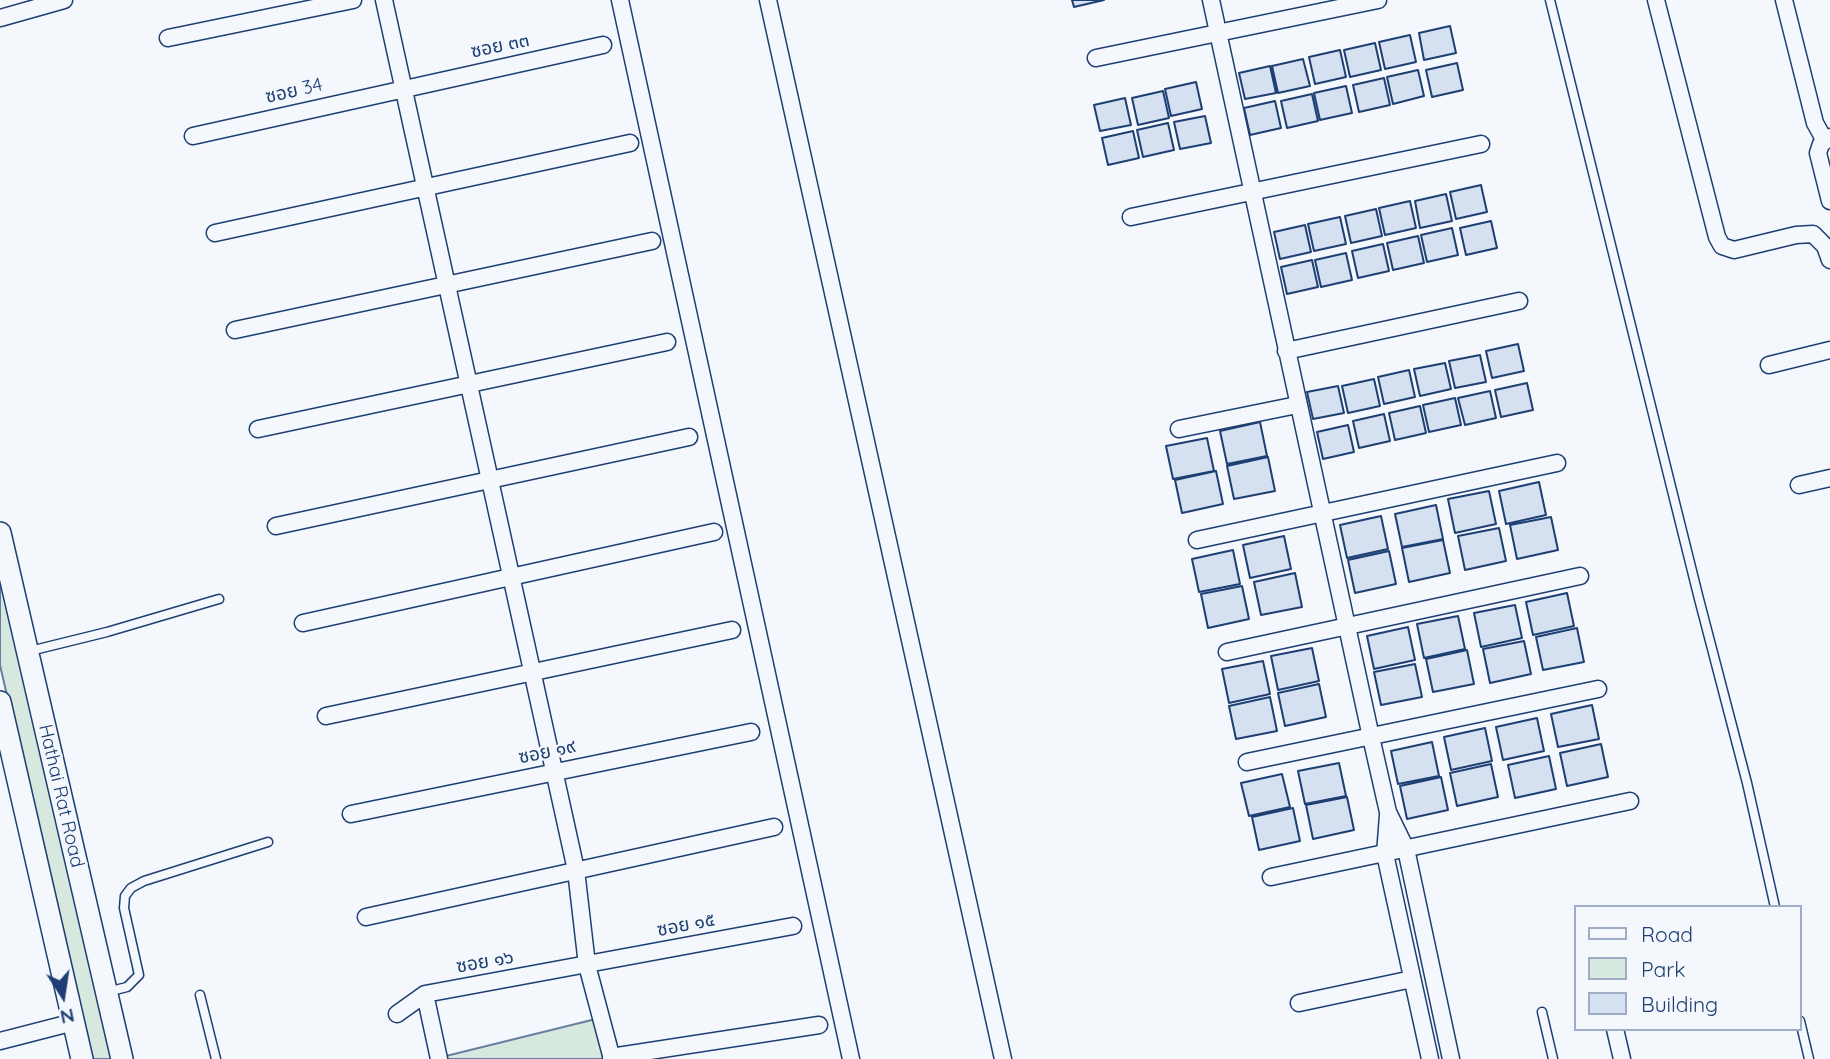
<!DOCTYPE html>
<html>
<head>
<meta charset="utf-8">
<style>
	body { margin:0 }
	#map { position:relative; width:1830px; height:1059px; overflow:hidden; background:#f4f7fb; font-family:Quicksand,sans-serif }
	canvas { display:block }
	.legend { position:absolute; left:1574px; top:905px; width:228px; height:126px; box-sizing:border-box; background:#f4f7fb; border:2px solid #9eadc5; margin:0; padding:9px 12px; list-style:none; font-size:21px; color:#1d3f73 }
	.legend li { display:flex; align-items:center; gap:14px; height:35px }
	.legend b { width:35px; border:2px solid #9eadc5 }
	.north { position:absolute; left:28px; top:961px; width:70px; height:70px; -webkit-text-stroke:5px #f4f7fb; paint-order:stroke; rotate:168deg; font-size:19px; font-weight:700; line-height:28px; text-align:center; color:#1d3f73 }
	.north::after { content:''; display:block; margin:auto; width:24px; height:32px; background:#1d3f73; clip-path:polygon(50% 0,100% 100%,50% 72%,0 100%) }
</style>
</head>
<body>
<div id="map">
<canvas width="1830" height="1059"></canvas>
<ul class="legend">
<li><b style="height:9px;background:#f4f7fb"></b>Road</li>
<li><b style="height:19px;background:#d7e8df"></b>Park</li>
<li><b style="height:19px;background:#d5e0f0"></b>Building</li>
</ul>
<div class="north">N</div>
</div>
<script>
const ctx = document.querySelector('canvas').getContext('2d');
ctx.lineJoin = 'round';
function paint(path, color) { ctx.fillStyle = color; ctx.fill(path, 'evenodd'); }
const toPath = rows => new Path2D(rows.map(r => 'M' + r).join(''));
function stroke(path, color, width, dash) { ctx.strokeStyle = color; ctx.lineWidth = width; ctx.lineCap = dash ? 'butt' : 'round'; ctx.setLineDash(dash || []); ctx.stroke(path); }
function label(font, color, halo, rows, align = 'center') {
  ctx.font = font + ' Quicksand,"Noto Sans Thai",sans-serif'; ctx.lineWidth = 5; ctx.setLineDash([]); ctx.textBaseline = 'middle'; ctx.strokeStyle = halo; ctx.fillStyle = color; for (const [text, x, y, turn = 0] of rows) {
    ctx.save(); ctx.translate(x, y); ctx.rotate((+turn || 0) * Math.PI / 180); ctx.textAlign = isNaN(turn) ? turn : align; if (halo) ctx.strokeText(text, 0, 0); ctx.fillText(text, 0, 0); ctx.restore();
  }
}
const green = toPath([
	[0,571,114,1059,91,1059,40,839,0,665,0,571],
	[608,1016,617,1059,446,1059,446,1056,608,1016]
]);
paint(green, '#d7e8df');
stroke(green, '#687fa3', 2);
const building = toPath([
	[1072,0,1104,0,1074,7,1072,0],
	[1450,26,1456,53,1424,60,1419,33,1450,26],
	[1410,35,1416,62,1385,69,1379,42,1410,35],
	[1375,43,1381,70,1350,77,1344,50,1375,43],
	[1340,50,1346,77,1315,84,1309,57,1340,50],
	[1303,59,1310,86,1278,93,1272,66,1303,59],
	[1457,63,1463,90,1432,97,1426,70,1457,63],
	[1270,66,1276,93,1245,99,1239,73,1270,66],
	[1418,70,1424,96,1393,104,1387,77,1418,70],
	[1384,78,1390,105,1359,112,1353,85,1384,78],
	[1196,82,1202,109,1171,116,1165,89,1196,82],
	[1346,86,1352,113,1320,120,1314,93,1346,86],
	[1163,91,1169,118,1138,125,1132,98,1163,91],
	[1312,94,1318,121,1287,128,1281,101,1312,94],
	[1125,98,1131,125,1100,131,1094,105,1125,98],
	[1275,101,1281,128,1250,135,1244,108,1275,101],
	[1205,116,1211,143,1180,149,1174,122,1205,116],
	[1168,123,1174,150,1143,157,1137,130,1168,123],
	[1133,131,1139,158,1108,165,1102,138,1133,131],
	[1481,185,1487,212,1456,219,1450,192,1481,185],
	[1446,194,1452,221,1420,228,1415,201,1446,194],
	[1410,201,1416,228,1385,235,1379,208,1410,201],
	[1376,209,1382,236,1351,243,1345,216,1376,209],
	[1340,217,1346,244,1314,251,1308,224,1340,217],
	[1491,221,1497,248,1466,255,1460,228,1491,221],
	[1305,225,1311,252,1280,259,1274,232,1305,225],
	[1452,228,1458,255,1427,262,1421,235,1452,228],
	[1418,236,1424,263,1393,270,1387,243,1418,236],
	[1383,244,1389,271,1358,278,1352,251,1383,244],
	[1346,253,1352,280,1321,287,1315,260,1346,253],
	[1312,260,1318,287,1287,294,1281,267,1312,260],
	[1518,344,1524,371,1492,378,1486,351,1518,344],
	[1480,355,1486,382,1455,388,1449,361,1480,355],
	[1445,363,1451,389,1420,396,1414,369,1445,363],
	[1409,370,1415,397,1384,404,1378,377,1409,370],
	[1374,379,1380,406,1348,413,1342,386,1374,379],
	[1527,383,1533,410,1501,417,1495,390,1527,383],
	[1338,386,1344,413,1313,419,1307,392,1338,386],
	[1490,391,1496,418,1465,425,1458,398,1490,391],
	[1455,398,1461,425,1429,432,1423,405,1455,398],
	[1420,406,1426,433,1395,440,1389,413,1420,406],
	[1384,414,1390,441,1359,448,1353,421,1384,414],
	[1260,422,1267,456,1227,464,1220,431,1260,422],
	[1348,425,1354,452,1323,459,1317,432,1348,425],
	[1207,438,1214,471,1173,479,1166,446,1207,438],
	[1268,457,1275,491,1234,499,1227,466,1268,457],
	[1216,471,1223,504,1182,513,1175,480,1216,471],
	[1539,482,1546,515,1506,524,1499,491,1539,482],
	[1489,491,1496,524,1455,533,1448,499,1489,491],
	[1436,505,1443,539,1402,547,1395,514,1436,505],
	[1381,516,1388,549,1347,558,1340,525,1381,516],
	[1551,517,1558,550,1517,559,1510,525,1551,517],
	[1499,528,1506,561,1465,570,1458,536,1499,528],
	[1284,536,1291,569,1250,578,1243,545,1284,536],
	[1443,540,1450,573,1409,582,1402,548,1443,540],
	[1233,550,1240,584,1199,592,1192,559,1233,550],
	[1389,551,1396,584,1355,593,1348,560,1389,551],
	[1295,573,1302,607,1261,615,1254,582,1295,573],
	[1242,586,1249,619,1208,628,1201,594,1242,586],
	[1567,593,1574,626,1533,635,1526,602,1567,593],
	[1515,605,1522,638,1481,647,1474,613,1515,605],
	[1458,616,1465,649,1424,658,1417,624,1458,616],
	[1408,627,1415,660,1374,669,1367,636,1408,627],
	[1577,628,1584,662,1543,670,1536,637,1577,628],
	[1524,641,1531,674,1490,683,1483,649,1524,641],
	[1312,648,1319,681,1278,690,1271,656,1312,648],
	[1467,650,1474,684,1433,692,1426,659,1467,650],
	[1263,661,1270,694,1229,703,1222,669,1263,661],
	[1415,664,1422,697,1381,705,1374,672,1415,664],
	[1319,684,1326,717,1285,726,1278,693,1319,684],
	[1270,697,1277,731,1236,739,1229,706,1270,697],
	[1592,705,1599,739,1558,747,1551,714,1592,705],
	[1537,718,1544,751,1503,760,1496,727,1537,718],
	[1485,728,1492,761,1451,770,1444,737,1485,728],
	[1432,742,1439,776,1398,784,1391,751,1432,742],
	[1601,744,1608,777,1567,786,1560,753,1601,744],
	[1549,756,1556,789,1515,798,1508,765,1549,756],
	[1339,763,1346,796,1305,804,1298,771,1339,763],
	[1491,764,1498,797,1457,806,1450,773,1491,764],
	[1282,774,1290,807,1249,816,1241,783,1282,774],
	[1441,777,1448,810,1407,819,1400,786,1441,777],
	[1347,797,1354,830,1313,839,1306,805,1347,797],
	[1293,808,1300,841,1259,850,1252,817,1293,808]
]);
paint(building, '#d5e0f0');
stroke(building, '#1d3f73', 2);
const service = toPath([
	[1550,0,1699,599,1747,783,1775,907],
	[30,651,107,632,219,599],
	[107,992,127,987,139,975,124,908,125,896,131,888,144,881,268,842],
	[200,995,216,1059],
	[1542,1012,1553,1059],
	[1800,1021,1809,1059]
]);
const minor = toPath([
	[384,0,576,870,587,965,612,1059],
	[620,0,851,1059],
	[768,0,1003,1059],
	[1211,0,1371,737,1388,812,1406,849,1451,1059],
	[1656,0,1717,237,1722,246,1734,250,1796,235,1813,234,1825,246,1830,260],
	[1784,0,1815,123,1825,141],
	[0,18,64,0],
	[168,38,353,0],
	[1096,58,1378,0],
	[193,136,603,45],
	[1830,137,1821,144,1818,153,1830,201],
	[1131,217,1481,144],
	[215,233,630,143],
	[235,330,652,241],
	[1286,351,1519,301],
	[1769,365,1830,350],
	[258,429,667,342],
	[1179,429,1297,405],
	[1799,485,1830,478],
	[276,526,689,437],
	[1197,540,1557,463],
	[303,623,714,532],
	[1227,652,1580,576],
	[326,716,732,630],
	[1247,762,1598,689],
	[351,814,751,732],
	[1388,815,1385,854,1430,1059],
	[1271,877,1630,801],
	[366,917,774,827],
	[425,994,439,1059],
	[1299,1003,1412,979],
	[397,1014,425,994,793,926],
	[1615,1029,1622,1059],
	[0,1041,74,1022],
	[611,1057,819,1025]
]);
const secondary = toPath([
	[0,533,122,1059],
	[0,702,82,1059]
]);
stroke(service, '#1d3f73', 11);
stroke(minor, '#1d3f73', 19);
stroke(secondary, '#1d3f73', 24);
stroke(service, '#f4f7fb', 8);
stroke(minor, '#f4f7fb', 16);
stroke(secondary, '#f4f7fb', 21);
label('19px', '#1d3f73', '#f4f7fb', [
	["ซอย ๓๓",500,46,-12],
	["ซอย 34",294,91,-13],
	["ซอย ๑๙",547,752,-12],
	["Hathai Rat Road",61,796,77],
	["ซอย ๑๕",686,925,-11],
	["ซอย ๑๖",485,962,-10]
]);
</script>
</body>
</html>
